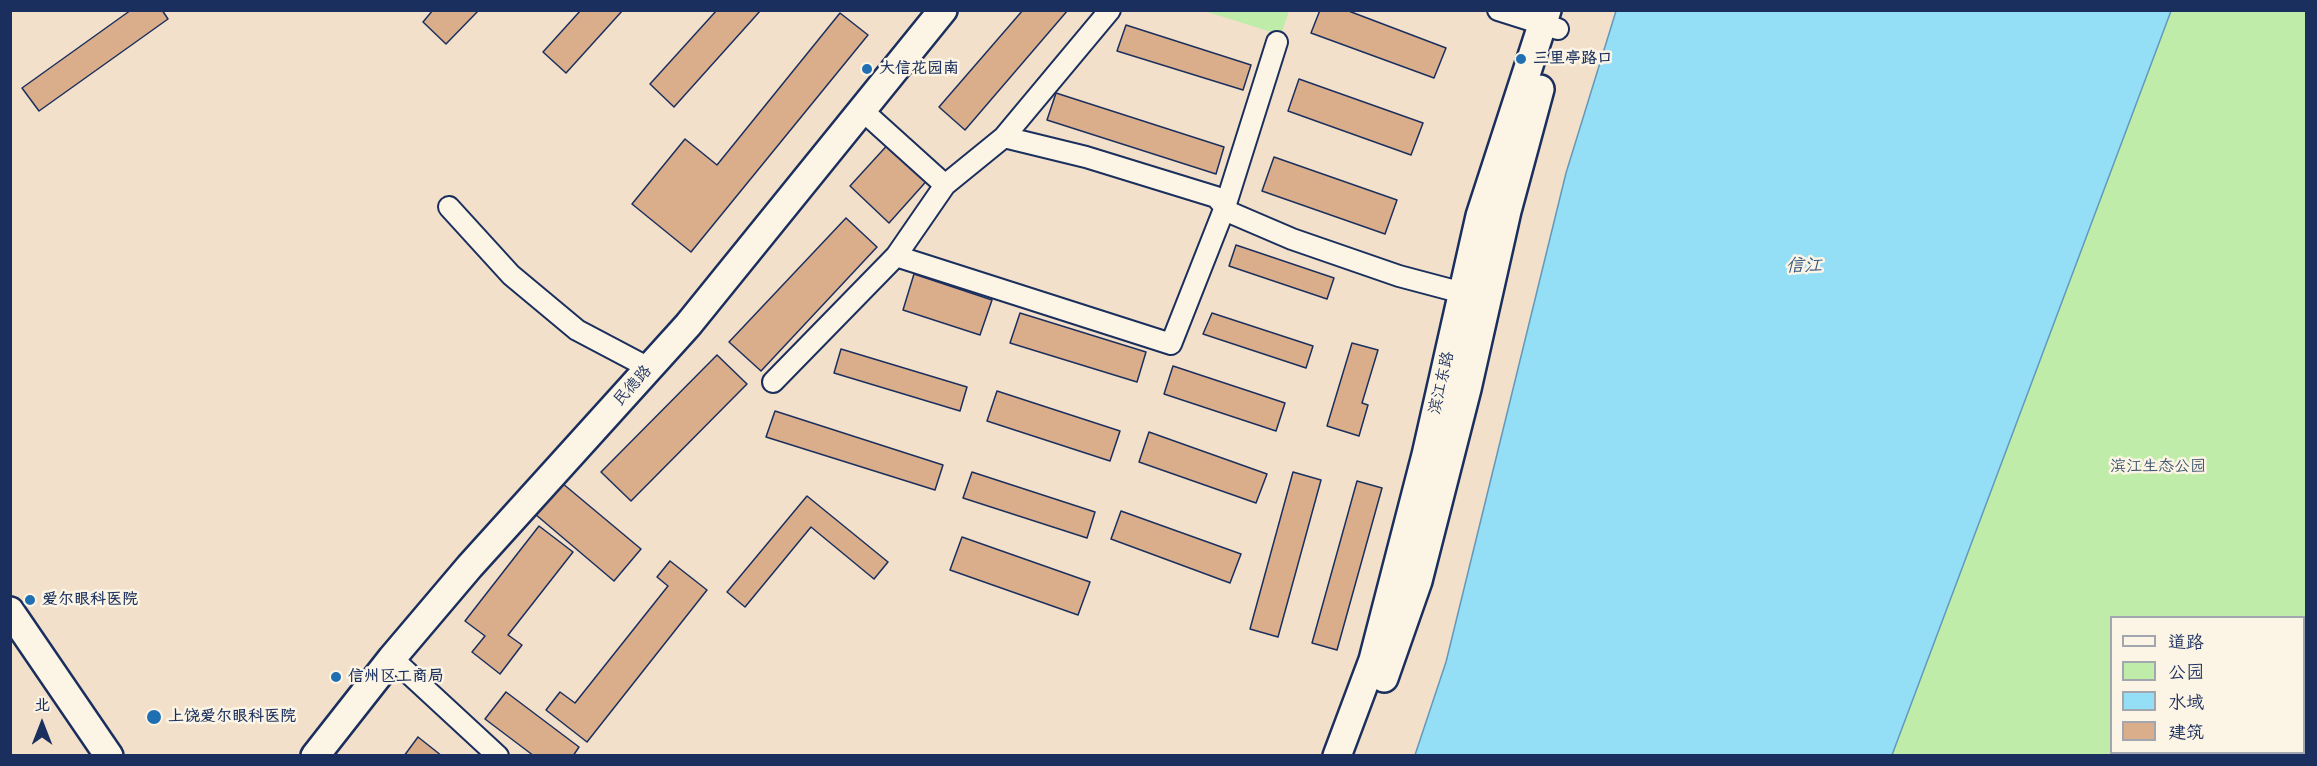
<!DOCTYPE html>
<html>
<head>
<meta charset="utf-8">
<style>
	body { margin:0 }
	#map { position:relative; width:2317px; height:766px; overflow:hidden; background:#f2e0ca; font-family:"Balsamiq Sans","LXGW WenKai TC",sans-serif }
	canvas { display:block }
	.frame { position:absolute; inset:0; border:12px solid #1b2f5e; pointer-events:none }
	.legend { position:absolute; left:2110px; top:616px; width:195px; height:138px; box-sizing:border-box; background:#fcf5e5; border:2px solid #a2a6af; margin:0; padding:8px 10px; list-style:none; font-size:18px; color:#1b2f5e }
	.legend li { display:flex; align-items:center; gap:12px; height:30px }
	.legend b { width:30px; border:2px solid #a2a6af }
	.north { position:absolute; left:12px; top:694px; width:60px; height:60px; -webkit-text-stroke:4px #fcf5e5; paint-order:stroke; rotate:0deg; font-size:16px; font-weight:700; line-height:24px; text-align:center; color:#1b2f5e }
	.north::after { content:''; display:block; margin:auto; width:21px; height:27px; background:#1b2f5e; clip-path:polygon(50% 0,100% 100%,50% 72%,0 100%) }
</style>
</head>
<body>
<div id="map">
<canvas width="2317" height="766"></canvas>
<div class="frame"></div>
<ul class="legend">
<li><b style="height:8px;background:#fcf5e5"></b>道路</li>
<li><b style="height:16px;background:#c0ecaa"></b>公园</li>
<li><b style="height:16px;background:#94def6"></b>水域</li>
<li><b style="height:16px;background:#daae8b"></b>建筑</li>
</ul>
<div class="north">北</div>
</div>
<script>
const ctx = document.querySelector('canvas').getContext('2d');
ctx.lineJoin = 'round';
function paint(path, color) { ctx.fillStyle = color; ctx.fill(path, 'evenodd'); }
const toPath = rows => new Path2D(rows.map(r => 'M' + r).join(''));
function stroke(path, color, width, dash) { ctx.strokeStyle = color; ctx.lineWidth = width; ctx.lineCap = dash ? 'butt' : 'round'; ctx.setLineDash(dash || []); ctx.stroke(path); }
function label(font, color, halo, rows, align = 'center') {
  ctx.font = font + ' "Balsamiq Sans","LXGW WenKai TC",sans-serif'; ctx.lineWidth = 5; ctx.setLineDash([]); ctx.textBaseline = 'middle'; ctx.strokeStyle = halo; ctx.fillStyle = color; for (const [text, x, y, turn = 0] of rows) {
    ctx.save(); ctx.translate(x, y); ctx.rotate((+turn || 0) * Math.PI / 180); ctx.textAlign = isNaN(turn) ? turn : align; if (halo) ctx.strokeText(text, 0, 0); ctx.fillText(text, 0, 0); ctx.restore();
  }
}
paint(toPath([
	[1204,11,1289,11,1281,35],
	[2171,11,2306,11,2306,755,1892,756],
	[2112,618,2304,618,2304,752,2112,752]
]), '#c0ecaa');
const water = toPath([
	[1616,11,2171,11,1892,755,1415,755,1446,662,1566,173,1616,11]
]);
paint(water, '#94def6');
stroke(water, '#6498b9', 1.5);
const building = toPath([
	[131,10,162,10,168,19,39,111,22,88,131,10],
	[433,10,479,10,446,44,423,22,433,10],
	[581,10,623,10,566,73,543,52,581,10],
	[717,10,761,10,674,107,650,84,717,10],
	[1023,10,1068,10,965,130,939,107,1023,10],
	[1320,10,1346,10,1446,48,1434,78,1311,33,1320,10],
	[840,13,868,35,691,252,632,204,685,139,717,165,840,13],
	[1126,25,1251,65,1243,90,1117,51,1126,25],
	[1299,79,1423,123,1411,155,1288,111,1299,79],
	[1056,93,1224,147,1216,174,1047,120,1056,93],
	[892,140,931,176,889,223,850,186,892,140],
	[1274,157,1397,200,1385,234,1262,191,1274,157],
	[846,218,877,247,761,371,729,342,846,218],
	[1236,245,1334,278,1327,299,1229,266,1236,245],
	[914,274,992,300,980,335,903,310,914,274],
	[1020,313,1146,352,1137,382,1010,343,1020,313],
	[1212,313,1313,346,1306,368,1203,334,1212,313],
	[1352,343,1378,350,1362,403,1368,405,1359,436,1327,426,1352,343],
	[841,349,967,387,960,411,834,373,841,349],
	[717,355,747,384,631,501,601,472,717,355],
	[1173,366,1285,403,1276,431,1164,394,1173,366],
	[997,391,1120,431,1110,461,987,421,997,391],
	[775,411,943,465,935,490,766,437,775,411],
	[1149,432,1267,474,1256,503,1139,462,1149,432],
	[972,472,1095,512,1087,538,963,498,972,472],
	[1293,472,1321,480,1278,637,1250,629,1293,472],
	[1357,481,1382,488,1337,650,1312,643,1357,481],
	[562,483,641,549,614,581,535,514,562,483],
	[807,496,888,562,874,579,811,527,745,607,727,592,807,496],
	[1121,511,1241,554,1230,583,1111,539,1121,511],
	[539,526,573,552,508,635,522,645,500,674,472,652,485,636,465,621,539,526],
	[962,537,1090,582,1078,615,950,570,962,537],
	[670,561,707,590,587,742,546,710,560,692,575,703,668,586,657,577,670,561],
	[506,692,579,747,573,756,534,756,485,719,506,692],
	[418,737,442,756,404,756,418,737]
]);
paint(building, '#daae8b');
stroke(building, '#1b2f5e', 1.5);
const street = toPath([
	[1498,10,1558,29],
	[863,111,945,185,1004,137,1086,157,1216,197,1229,212,1292,239,1399,276,1463,293],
	[1004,137,1110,10],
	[945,185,896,256,1171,344,1225,207,1277,42],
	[449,207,511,275,577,330,649,368],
	[773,382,896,256],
	[392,658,498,756]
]);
const secondary = toPath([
	[10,611,109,756],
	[1384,678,1418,581,1467,389,1507,211,1540,89],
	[315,756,392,658,470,566,688,325,943,10],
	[1337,756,1373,660,1426,455,1480,216,1547,10]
]);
stroke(street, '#1b2f5e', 24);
stroke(secondary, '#1b2f5e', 32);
stroke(street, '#fcf5e5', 20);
stroke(secondary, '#fcf5e5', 27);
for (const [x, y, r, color] of [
	[1521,59,6,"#1f6fb2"],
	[867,69,6,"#1f6fb2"],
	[30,600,6,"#1f6fb2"],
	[336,677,6,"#1f6fb2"],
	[154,717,8,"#1f6fb2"]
]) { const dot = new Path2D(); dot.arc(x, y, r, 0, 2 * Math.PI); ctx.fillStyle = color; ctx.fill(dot); stroke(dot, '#fcf5e5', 2); }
label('bold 16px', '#1b2f5e', '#fcf5e5', [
	["三里亭路口",1533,59],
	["大信花园南",879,69],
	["爱尔眼科医院",42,600],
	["信州区工商局",348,677],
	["上饶爱尔眼科医院",168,717]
], 'left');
label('16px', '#1b2f5e', '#fcf5e5', [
	["滨江东路",1442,383,-77],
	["民德路",633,386,-48]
]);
label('16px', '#3c556d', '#fcf5e5', [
	["滨江生态公园",2158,467]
]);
label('italic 18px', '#33527c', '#fcf5e5', [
	["信江",1804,266]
]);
</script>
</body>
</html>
